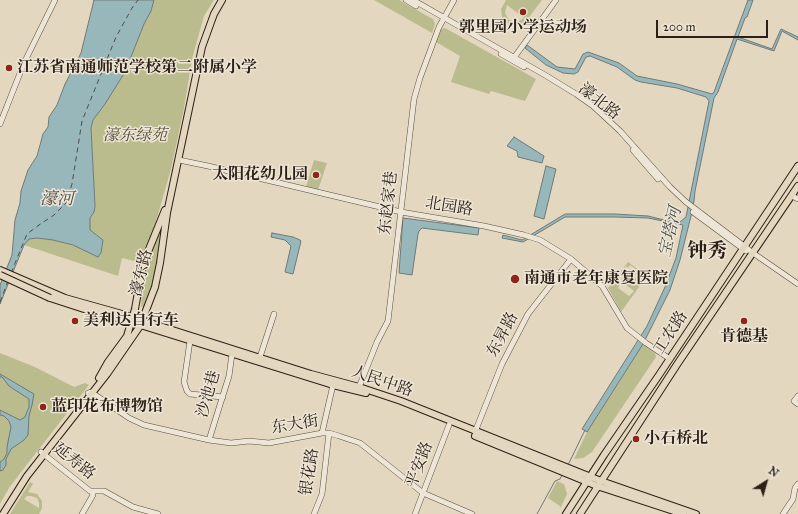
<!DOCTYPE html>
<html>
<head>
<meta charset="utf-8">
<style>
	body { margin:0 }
	#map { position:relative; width:798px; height:514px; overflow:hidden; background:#e4d7bf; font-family:"IM FELL Great Primer",serif }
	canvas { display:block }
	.north { position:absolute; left:746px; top:462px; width:40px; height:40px; -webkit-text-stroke:3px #ede5d5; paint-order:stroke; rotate:37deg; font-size:11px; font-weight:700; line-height:16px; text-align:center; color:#2c1f16 }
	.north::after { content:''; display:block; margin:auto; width:14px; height:18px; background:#2c1f16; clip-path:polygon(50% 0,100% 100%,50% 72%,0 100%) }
	.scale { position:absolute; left:656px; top:20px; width:112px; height:18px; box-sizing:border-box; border:2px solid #2c1f16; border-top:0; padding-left:5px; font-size:12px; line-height:14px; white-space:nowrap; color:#2c1f16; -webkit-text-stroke:3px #ede5d5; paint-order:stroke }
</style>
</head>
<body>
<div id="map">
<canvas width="798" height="514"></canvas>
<div class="north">N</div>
<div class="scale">200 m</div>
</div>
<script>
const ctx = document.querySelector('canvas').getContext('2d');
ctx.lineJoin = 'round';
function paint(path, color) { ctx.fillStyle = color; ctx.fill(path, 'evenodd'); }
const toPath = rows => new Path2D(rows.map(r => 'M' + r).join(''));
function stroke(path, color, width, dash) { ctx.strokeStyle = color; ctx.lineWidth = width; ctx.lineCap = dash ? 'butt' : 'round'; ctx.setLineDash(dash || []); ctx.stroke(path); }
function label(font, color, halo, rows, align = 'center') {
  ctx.font = font + ' "IM FELL Great Primer","Noto Serif SC",serif'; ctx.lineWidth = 3; ctx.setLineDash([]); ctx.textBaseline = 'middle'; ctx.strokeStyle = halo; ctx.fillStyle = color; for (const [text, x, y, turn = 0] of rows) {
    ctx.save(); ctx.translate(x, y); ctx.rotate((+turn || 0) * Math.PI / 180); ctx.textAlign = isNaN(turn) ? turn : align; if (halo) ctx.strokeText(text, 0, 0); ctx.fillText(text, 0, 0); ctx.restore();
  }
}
paint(toPath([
	[154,0,214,0,204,16,192,59,184,108,171,169,153,232,138,262,122,258,118,276,24,245,29,239,37,238,53,240,73,245,98,256,101,253,103,240,90,230,90,218,94,212,95,206,91,128,93,120,125,72,144,24,151,11],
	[374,0,399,0,431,18,433,19,435,24,432,33],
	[506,0,542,0,527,20,524,23,517,26,510,25,502,17,501,9],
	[507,5,524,18,517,22,509,20,505,13],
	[445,28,536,79,525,101,491,91,489,94,451,82,460,56,436,42,440,31,441,29],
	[314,160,327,163,318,190,306,187],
	[160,227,163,228,153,284,144,308,141,306,143,281,151,248],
	[628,262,647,276,621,312,608,288],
	[630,265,637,270,635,273,636,274,638,271,640,273,641,277,639,281,627,272,622,279,623,280,622,282,634,291,629,296,618,288,621,283,618,280,625,270,624,269,626,266,628,268],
	[643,344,655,353,656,357,592,452,583,458,574,459,587,432],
	[0,353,35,367,74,387,85,383,89,385,25,467,9,488,0,504],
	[557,481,564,484,567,494,561,507,548,498],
	[30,482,33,484,28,492,37,494,42,501,42,508,39,514,10,514],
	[27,496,31,496,37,498,39,503,39,508,24,499]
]), '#bbbc8e');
const water = toPath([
	[94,0,154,0,151,11,144,24,125,72,105,104,93,120,91,128,95,206,94,212,90,218,90,230,103,240,101,253,98,257,73,245,53,240,37,238,29,239,24,245,0,304,0,285,12,255,15,220,20,203,21,191,28,170,37,156,43,134,48,127,49,117,57,105,65,84,81,53,94,0],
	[748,0,753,0,747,17,745,18,738,37,772,49,781,29,798,37,798,40,782,31,774,51,737,39,718,92,714,98,695,191,694,201,691,216,680,260,670,290,643,344,587,432,582,429,647,326,665,287,676,258,683,225,648,218,615,217,565,217,523,242,502,238,503,235,522,240,565,214,615,214,648,216,660,219,680,222,686,217,709,101,706,97,677,88,641,82,635,80,617,67,590,56,586,57,578,72,574,74,563,73,546,65,525,48,527,45,557,67,575,69,583,54,588,52,619,63,637,76,677,84,712,94,714,92,748,0],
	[514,137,544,156,542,163,518,157,517,151,507,146,514,137],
	[546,166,556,169,544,219,534,216,546,166],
	[403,218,479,228,478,235,422,228,419,231,418,234,412,275,399,273,403,218],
	[272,233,293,237,300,240,301,241,293,274,285,272,291,246,285,240,271,237,272,233],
	[0,374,34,394,32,405,29,416,28,435,24,440,11,449,6,459,6,465,3,470,0,471,0,462,4,459,7,453,7,447,11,427,9,421,4,416,0,415,0,410,20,420,25,417,29,407,29,399,9,386,2,377,0,377,0,374]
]);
paint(water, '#98b7bb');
stroke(water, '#6d7a79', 1);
stroke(toPath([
	[568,465,585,430],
	[537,514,555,481,560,479,562,475]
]), '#6d7a79', 1);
stroke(toPath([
	[11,273,27,234,39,225,54,215,66,203,72,184,82,121,116,37,132,8,138,0],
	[0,302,8,281]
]), '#4c4d48', 1, [5, 4]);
const minor = toPath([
	[406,0,416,6],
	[413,0,545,75,576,94,593,106,620,131,670,187,686,202,744,246,753,253,798,284],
	[501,54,524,67],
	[513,59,556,0],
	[0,124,24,63,55,0],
	[633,150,658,179],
	[179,160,208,166,401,212,484,226,524,235,540,240,571,259,602,286,627,328,646,343,670,359],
	[792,196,798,199],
	[693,212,746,251],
	[190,341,184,382,187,391,190,394,223,397],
	[260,357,274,314],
	[359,387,377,342,388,321,414,99,420,78,439,27,454,0],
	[88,393,91,392,129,418,144,425,209,440,231,443,249,441,269,443,322,433,329,433,339,436,360,443,423,493,472,514],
	[798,396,794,401,798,404],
	[475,432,502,364,528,314,571,259],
	[322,433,333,385],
	[209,440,229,376,232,354],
	[41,452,90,491,104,491,133,507,158,514],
	[82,514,93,495,92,492],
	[314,514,322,494,329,433],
	[415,514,449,425],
	[783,514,793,499,795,488,798,484]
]);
const major = toPath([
	[0,270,65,298,122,314,311,374,359,387,401,401,601,481,696,514],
	[50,298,87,310,121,319,333,385,366,393],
	[99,378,108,362,127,336,135,309,143,264,165,210],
	[475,436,597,486,683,514],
	[3,514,27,476,107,374,140,326,155,287,160,263,167,213,202,47,214,14,222,0],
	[566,514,604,455,659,375,798,166],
	[580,514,678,363,798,186]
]);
stroke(minor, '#5a4d40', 6);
stroke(major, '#2c1f16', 8);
stroke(minor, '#ede5d5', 5);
stroke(major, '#e4d7bf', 6);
const majorBridge = toPath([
	[0,275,50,298]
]);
stroke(majorBridge, '#2c1f16', 8, []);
stroke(majorBridge, '#e4d7bf', 6);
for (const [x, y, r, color] of [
	[523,12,4,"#8f2418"],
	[9,68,4,"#8f2418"],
	[316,175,4,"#8f2418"],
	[515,279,5,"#8f2418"],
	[75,321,4,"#8f2418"],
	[744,321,4,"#8f2418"],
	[43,407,4,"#8f2418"],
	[636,439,4,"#8f2418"]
]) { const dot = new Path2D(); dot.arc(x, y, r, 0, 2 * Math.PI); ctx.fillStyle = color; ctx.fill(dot); stroke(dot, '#ede5d5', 1.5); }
label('bold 16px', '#2c1f16', '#ede5d5', [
	["郭里园小学运动场",523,28,"center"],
	["江苏省南通师范学校第二附属小学",17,68],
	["太阳花幼儿园",308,175,"right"],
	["南通市老年康复医院",524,279],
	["美利达自行车",83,321],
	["肯德基",744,337,"center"],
	["蓝印花布博物馆",51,407],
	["小石桥北",644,439]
], 'left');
label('16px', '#2c1f16', '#ede5d5', [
	["濠北路",599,102,38],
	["东赵家巷",389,203,-84],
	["北园路",449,207,9],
	["濠东路",142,273,-76],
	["工农路",671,333,-57],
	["东昇路",503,335,-62],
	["人民中路",382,382,19],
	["沙池巷",209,394,-74],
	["东大街",295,425,-9],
	["延寿路",74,462,38],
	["平安路",420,465,-69],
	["银花路",310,472,-81]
]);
label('italic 16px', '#574e3a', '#ede5d5', [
	["濠东绿苑",135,136]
]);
label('italic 17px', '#4c4d48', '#ede5d5', [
	["濠河",57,200],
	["宝塔河",671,232,-77]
]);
label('bold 20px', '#2c1f16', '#ede5d5', [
	["钟秀",707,252]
]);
</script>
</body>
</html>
